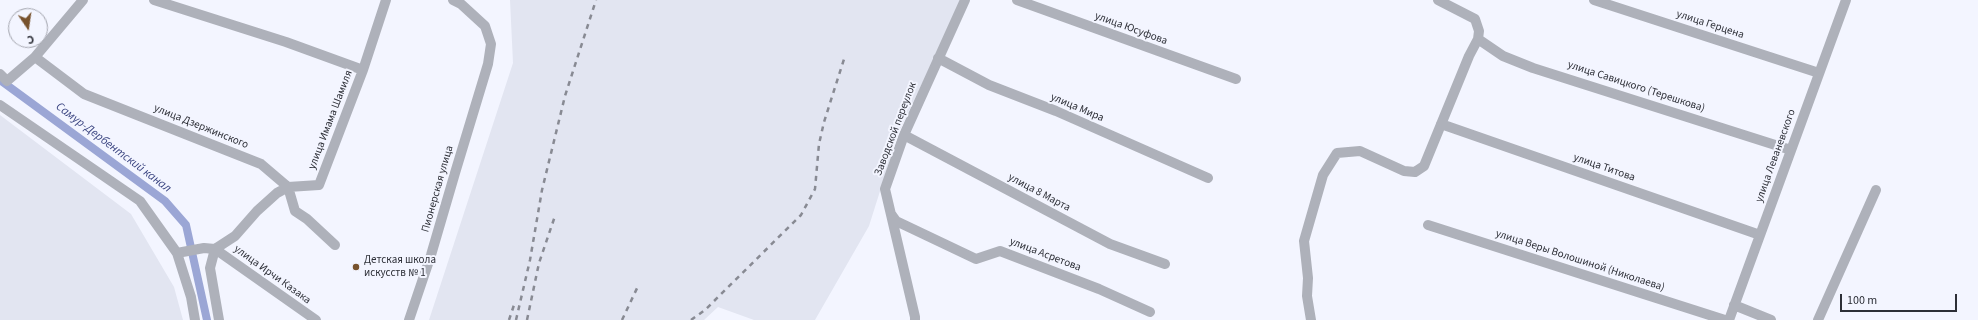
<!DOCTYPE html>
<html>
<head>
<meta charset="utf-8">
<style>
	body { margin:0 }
	#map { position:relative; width:1978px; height:320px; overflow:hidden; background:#f3f5ff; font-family:"Source Sans 3",sans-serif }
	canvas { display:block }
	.north { position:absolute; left:8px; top:8px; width:40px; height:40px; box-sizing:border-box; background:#f3f5ff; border:1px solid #a4a6af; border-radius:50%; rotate:167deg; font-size:11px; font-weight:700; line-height:16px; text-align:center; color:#2d2f37 }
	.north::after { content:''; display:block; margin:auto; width:14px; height:18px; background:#77522d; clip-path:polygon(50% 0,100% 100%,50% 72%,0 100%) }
	.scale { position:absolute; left:1840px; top:294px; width:117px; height:18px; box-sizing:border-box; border:2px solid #2d2f37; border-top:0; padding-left:5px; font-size:12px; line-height:14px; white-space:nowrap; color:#2d2f37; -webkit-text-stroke:3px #f3f5ff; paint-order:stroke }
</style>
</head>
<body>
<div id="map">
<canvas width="1978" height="320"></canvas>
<div class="north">С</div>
<div class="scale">100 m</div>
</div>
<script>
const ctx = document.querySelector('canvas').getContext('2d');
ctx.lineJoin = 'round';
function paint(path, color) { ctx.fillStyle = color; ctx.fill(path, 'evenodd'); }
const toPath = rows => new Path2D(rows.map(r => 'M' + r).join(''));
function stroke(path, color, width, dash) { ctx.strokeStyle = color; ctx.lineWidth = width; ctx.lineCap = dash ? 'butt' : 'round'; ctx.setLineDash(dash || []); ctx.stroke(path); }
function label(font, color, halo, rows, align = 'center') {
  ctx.font = font + ' "Source Sans 3",sans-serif'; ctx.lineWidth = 4; ctx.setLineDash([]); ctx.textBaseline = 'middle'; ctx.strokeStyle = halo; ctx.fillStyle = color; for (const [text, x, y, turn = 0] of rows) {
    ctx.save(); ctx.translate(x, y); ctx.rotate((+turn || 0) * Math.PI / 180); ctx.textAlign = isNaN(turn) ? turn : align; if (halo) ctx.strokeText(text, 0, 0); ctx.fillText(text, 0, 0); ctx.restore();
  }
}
paint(toPath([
	[510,0,962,0,898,134,869,226,815,320,754,320,718,307,704,320,429,320,513,63],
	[0,115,131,214,174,287,183,320,0,320]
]), '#e2e5f1');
stroke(toPath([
	[0,80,165,201,186,225,207,320]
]), '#9ba6d5', 8);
stroke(toPath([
	[154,0,286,42,363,70],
	[1017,0,1236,79],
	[1594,0,1819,73],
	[1478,39,1503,56,1533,68,1791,150],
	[35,57,84,94,261,164,288,187,295,211,307,219,335,245],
	[938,58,989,85,1056,111,1208,178],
	[0,74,7,81,35,57,83,0],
	[0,105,140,201,177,253,191,297,195,320],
	[1441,124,1760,235],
	[904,135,1110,244,1165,264],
	[891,214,896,221,976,259,1000,251,1099,289,1150,312],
	[1428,225,1725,320],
	[177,253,204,248,215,249,235,236,257,211,277,193,288,187,319,185,363,70,386,0],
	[1734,305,1771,320],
	[219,320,210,268,215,249,316,320],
	[409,320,431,255,455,173,488,64,491,44,485,26,461,4,453,0],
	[915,320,915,317,885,189,904,135,965,0],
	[1311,320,1307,296,1308,278,1304,241,1323,175,1337,153,1360,151,1404,171,1415,172,1424,166,1469,56,1478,39,1479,31,1475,19,1438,0],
	[1729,320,1846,0],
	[1818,320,1876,190]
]), '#aeb1ba', 10);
stroke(toPath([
	[509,320,514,305],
	[516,320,530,260,542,190,565,96,596,0],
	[527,320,539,263,555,216],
	[622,320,639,284],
	[691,320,705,310,801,215,815,189,819,144,824,122,845,56]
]), '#888a93', 2.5, [5, 5]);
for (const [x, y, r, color] of [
	[356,267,4,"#77522d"]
]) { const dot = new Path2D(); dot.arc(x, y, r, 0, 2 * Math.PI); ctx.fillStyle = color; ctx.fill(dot); stroke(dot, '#f3f5ff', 1.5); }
label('11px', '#2d2f37', '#f3f5ff', [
	["улица Герцена",1710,25,18],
	["улица Юсуфова",1131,29,20],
	["улица Савицкого (Терешкова)",1636,87,18],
	["улица Мира",1077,108,23],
	["улица Имама Шамиля",331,120,-69],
	["улица Дзержинского",201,127,22],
	["Заводской переулок",896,129,-69],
	["улица Леваневского",1776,156,-70],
	["улица Титова",1604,168,19],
	["Пионерская улица",438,189,-74],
	["улица 8 Марта",1039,193,28],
	["улица Асретова",1045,255,21],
	["улица Веры Волошиной (Николаева)",1580,261,18],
	["улица Ирчи Казака",272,275,36]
]);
label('11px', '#2d2f37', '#f3f5ff', [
	["Детская школа",364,261],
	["искусств № 1",364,274]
], 'left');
label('italic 12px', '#3a4480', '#f3f5ff', [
	["Самур-Дербентский канал",113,148,37]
]);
</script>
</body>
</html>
